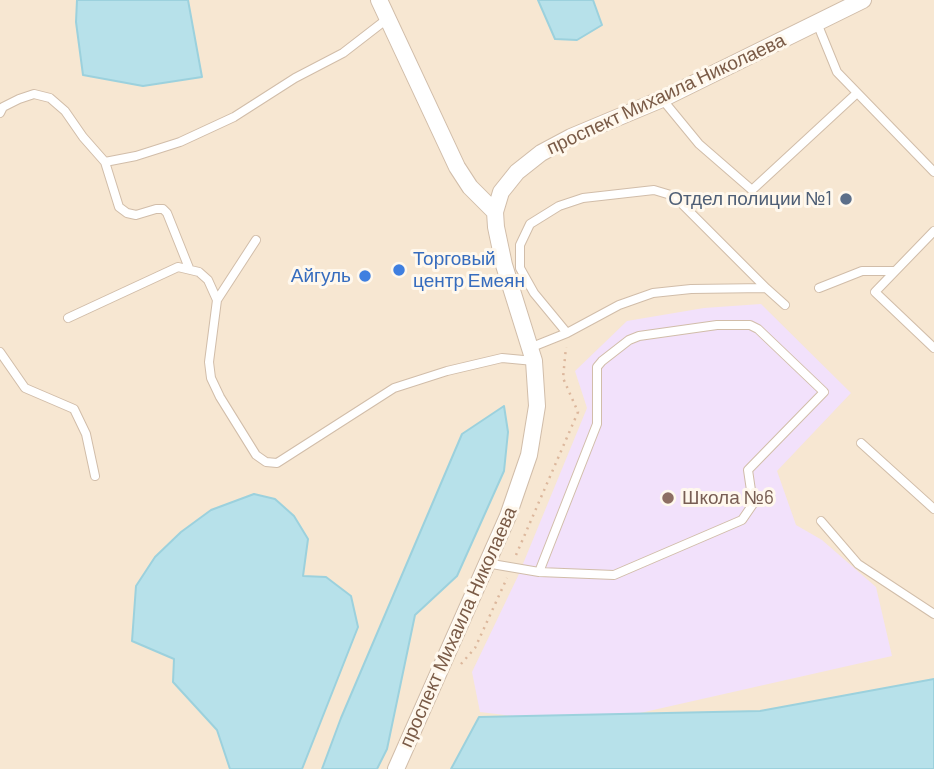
<!DOCTYPE html>
<html>
<head>
<meta charset="utf-8">
<style>
	body { margin:0 }
	canvas { display:block; background:#fef5e5 }
</style>
</head>
<body>
<canvas width="934" height="769"></canvas>
<script>
const ctx = document.querySelector('canvas').getContext('2d');
ctx.lineJoin = 'round';
function paint(path, color) { ctx.fillStyle = color; ctx.fill(path, 'evenodd'); }
const toPath = rows => new Path2D(rows.map(r => 'M' + r).join(''));
function stroke(path, color, width, dash) { ctx.strokeStyle = color; ctx.lineWidth = width; ctx.lineCap = dash ? 'butt' : 'round'; ctx.setLineDash(dash || []); ctx.stroke(path); }
function label(font, color, halo, rows, align = 'center') {
  ctx.font = font + ' Barlow,sans-serif'; ctx.lineWidth = 6; ctx.setLineDash([]); ctx.textBaseline = 'middle'; ctx.strokeStyle = halo; ctx.fillStyle = color; for (const [text, x, y, turn = 0] of rows) {
    ctx.save(); ctx.translate(x, y); ctx.rotate((+turn || 0) * Math.PI / 180); ctx.textAlign = isNaN(turn) ? turn : align; if (halo) ctx.strokeText(text, 0, 0); ctx.fillText(text, 0, 0); ctx.restore();
  }
}
paint(toPath([
	[0,0,934,0,934,769,0,769]
]), '#f7e7d2');
paint(toPath([
	[761,304,851,393,777,471,796,525,822,540,876,587,892,656,587,725,480,712,472,672,518,576,587,408,575,371,627,321,704,308]
]), '#f2e1fb');
const water = toPath([
	[77,0,188,0,202,77,143,86,83,75,76,22,77,0],
	[538,0,593,0,602,25,577,40,555,39,538,0],
	[504,406,508,432,504,471,457,576,415,615,387,749,377,769,322,769,341,718,462,434,504,406],
	[254,494,275,499,294,516,308,539,303,576,326,577,351,596,358,627,302,769,230,769,217,730,173,682,174,659,132,641,136,586,155,557,181,532,211,510,254,494],
	[934,679,934,769,451,769,479,717,760,711,934,679]
]);
paint(water, '#b7e1ea');
stroke(water, '#9cd1dd', 2);
const lane = toPath([
	[817,23,837,72,934,172],
	[662,99,699,144,752,190,857,93],
	[0,113,3,107,19,99,34,94,50,98,65,111,83,137,105,162,136,156,180,142,234,117,295,78,343,53,387,19],
	[105,162,119,207,127,213,136,215,156,209,163,209,167,213,189,268],
	[934,231,875,292,934,348],
	[256,240,217,300,209,362,211,378,220,397,256,455,266,462,277,463,394,388,447,371,502,358,534,361],
	[819,288,862,271,894,271],
	[68,318,178,267,199,272,208,280,217,300],
	[567,333,534,293,520,268,520,245,530,224,559,206,583,198,654,190,674,196,766,288],
	[532,347,567,333,619,305,653,293,691,289,766,288,785,305],
	[0,352,25,388,74,409,86,434,95,476],
	[861,443,934,509],
	[821,521,858,564,934,614],
	[486,563,539,572,614,575,735,523,742,520,753,504,748,470,824,392,758,329,750,325,717,325,639,336,629,340,602,361,597,367,597,424,539,572]
]);
const street = toPath([
	[379,0,457,167,470,187,495,212],
	[396,769,508,516,529,455,537,406,534,361,504,265,496,227,495,212,501,192,517,172,541,153,571,137,662,99,863,0]
]);
stroke(lane, '#d1bda9', 10);
stroke(street, '#d1bda9', 18);
stroke(toPath([
	[516,555,578,412,563,378,566,347],
	[461,664,475,648,507,578]
]), '#dcb79c', 2.5, [2, 5]);
stroke(lane, '#fff', 8);
stroke(street, '#fff', 16);
for (const [x, y, r, color] of [
	[846,199,7,"#5c6f8a"],
	[399,270,7,"#3f7fe0"],
	[365,276,7,"#3f7fe0"],
	[668,498,7,"#8d6e63"]
]) { const dot = new Path2D(); dot.arc(x, y, r, 0, 2 * Math.PI); ctx.fillStyle = color; ctx.fill(dot); stroke(dot, '#fff8ed', 2.5); }
label('19px', '#7a5b47', '#fff8ed', [
	["проспект Михаила Николаева",666,94,-25],
	["проспект Михаила Николаева",458,627,-66]
]);
label('19px', '#4e5e75', '#fff8ed', [
	["Отдел полиции №1",832,199]
], 'right');
label('19px', '#366cbe', '#fff8ed', [
	["Торговый",413,259],
	["центр Емеян",413,281],
	["Айгуль",351,276,"right"]
], 'left');
label('19px', '#785e54', '#fff8ed', [
	["Школа №6",682,498]
], 'left');
</script>
</body>
</html>
